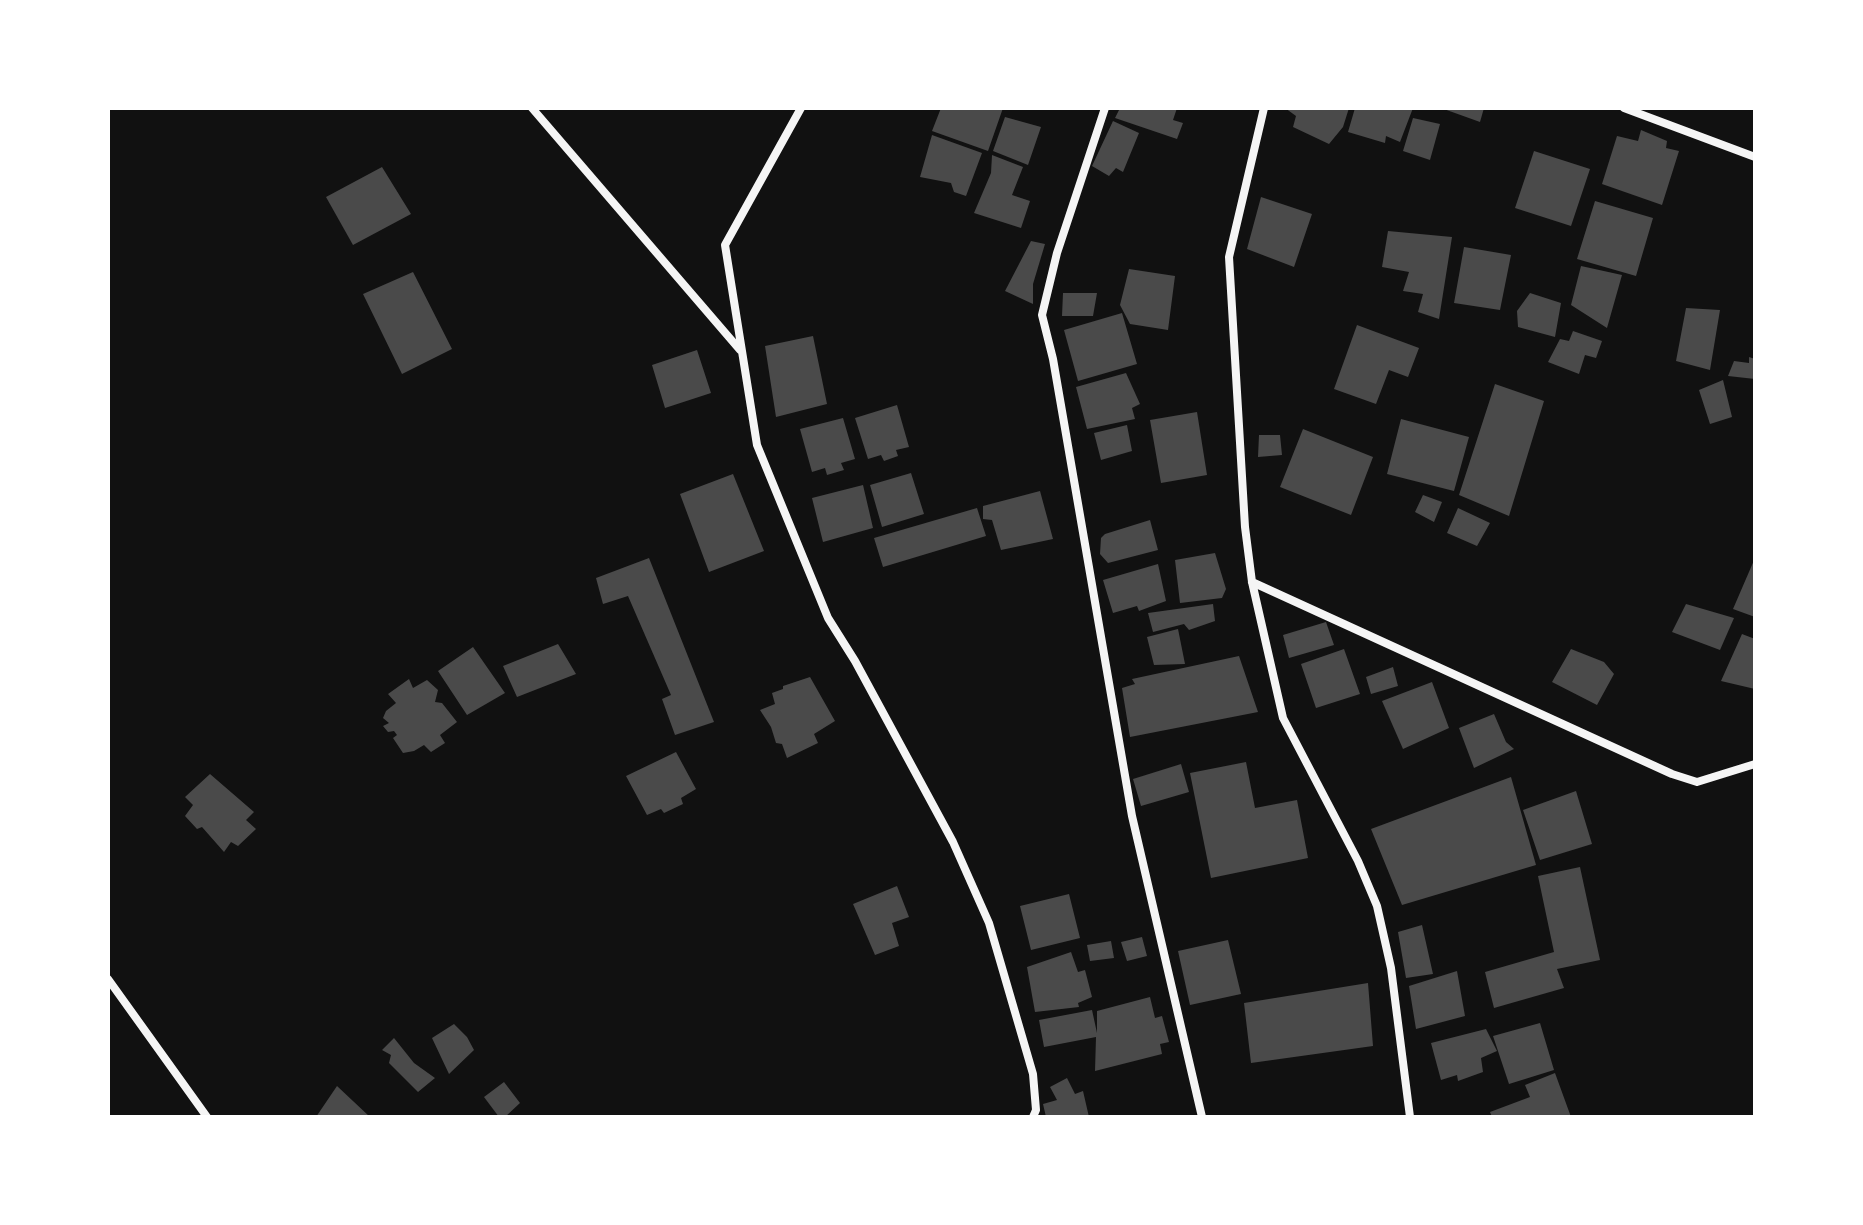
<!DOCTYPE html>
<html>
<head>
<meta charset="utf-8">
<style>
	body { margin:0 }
	#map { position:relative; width:1863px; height:1225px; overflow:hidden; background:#111; font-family:"Fira Sans Condensed",sans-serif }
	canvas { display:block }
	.frame { position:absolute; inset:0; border:110px solid #fff; pointer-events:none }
</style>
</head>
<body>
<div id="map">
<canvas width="1863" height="1225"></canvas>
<div class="frame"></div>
</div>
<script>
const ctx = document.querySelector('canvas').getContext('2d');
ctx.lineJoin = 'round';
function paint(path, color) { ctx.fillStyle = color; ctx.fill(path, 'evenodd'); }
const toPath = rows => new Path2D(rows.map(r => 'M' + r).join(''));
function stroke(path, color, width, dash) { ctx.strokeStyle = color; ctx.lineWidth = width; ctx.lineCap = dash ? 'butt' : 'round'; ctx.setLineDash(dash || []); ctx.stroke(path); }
paint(toPath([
	[941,108,1003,108,988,151,932,131],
	[1120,108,1177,108,1173,120,1183,123,1177,139,1115,118],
	[1285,108,1349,108,1343,127,1329,144,1293,127,1296,116],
	[1355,108,1413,108,1400,142,1386,136,1385,143,1348,132],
	[1441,108,1484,108,1480,122],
	[1005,117,1041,127,1028,165,993,151],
	[1413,118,1440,124,1430,160,1403,151],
	[1113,121,1139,133,1123,172,1116,168,1109,176,1092,166],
	[1641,130,1667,141,1666,148,1679,151,1662,205,1602,184,1617,136,1638,141],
	[932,135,982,153,966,196,954,192,951,183,920,177],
	[1534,151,1590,169,1571,226,1515,208],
	[992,155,1023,167,1012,195,1030,201,1021,228,974,213,991,173],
	[382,167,411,214,353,245,326,197],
	[1261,197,1312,214,1294,267,1247,249],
	[1595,201,1653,218,1636,276,1577,259],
	[1388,231,1452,237,1439,319,1418,312,1423,294,1403,291,1409,272,1382,267],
	[1031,241,1045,244,1033,284,1033,304,1005,291],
	[1464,247,1511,255,1500,310,1454,303],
	[1581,266,1622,275,1607,328,1571,305],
	[1129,269,1175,276,1168,330,1130,324,1120,305],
	[413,272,452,349,402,374,363,294],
	[1063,293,1097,293,1093,316,1062,316],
	[1530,293,1561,303,1555,337,1518,327,1517,311],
	[1686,308,1720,310,1710,370,1676,361],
	[1122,313,1137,364,1078,381,1064,330],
	[1357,325,1419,348,1408,377,1389,370,1376,404,1334,389],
	[1573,331,1602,341,1596,358,1585,355,1579,374,1548,362,1560,339,1569,341],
	[813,336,827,404,776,417,765,346],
	[697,350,711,393,665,408,652,365],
	[1749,357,1755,359,1755,379,1728,376,1734,361,1749,363],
	[1126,373,1140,404,1132,408,1135,419,1087,429,1076,387],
	[1723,380,1732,417,1710,424,1699,390],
	[1495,384,1544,401,1509,516,1459,495],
	[897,405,909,447,896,450,898,456,884,461,881,455,868,459,855,418],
	[1197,412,1207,475,1161,483,1150,420],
	[843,418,855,459,841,463,844,470,827,475,825,468,812,472,800,429],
	[1401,419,1469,437,1454,491,1387,474],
	[1127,425,1132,451,1101,460,1094,433],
	[1303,429,1373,457,1351,515,1280,487],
	[1259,435,1280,435,1282,455,1258,457],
	[911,473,924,514,882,527,870,485],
	[733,474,764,551,709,572,680,494],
	[863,485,873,528,823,542,812,498],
	[1040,491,1053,539,1001,550,992,520,983,519,983,506],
	[1423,495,1442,502,1434,522,1415,512],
	[977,508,986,536,883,567,874,538],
	[1458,508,1490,523,1477,546,1447,533],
	[1150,520,1158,550,1108,563,1100,554,1101,538,1105,534],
	[1215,553,1226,589,1222,598,1180,603,1175,560],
	[649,558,714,722,675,735,662,699,671,695,628,596,603,604,596,578],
	[1755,558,1755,617,1733,609],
	[1158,564,1166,601,1139,611,1137,606,1113,613,1103,580],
	[1213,604,1215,621,1189,630,1184,624,1153,632,1148,613],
	[1686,604,1734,618,1720,650,1672,632],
	[1326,622,1334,645,1289,658,1283,635],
	[1178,629,1185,664,1154,665,1147,637],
	[1742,634,1755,639,1755,689,1721,681],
	[558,644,576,674,517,697,503,666],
	[473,647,505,693,467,715,438,671],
	[1344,649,1360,694,1316,708,1301,664],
	[1571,649,1604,662,1614,674,1597,705,1552,682],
	[1239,656,1258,712,1130,737,1122,688,1135,684,1132,679],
	[1393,667,1398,686,1371,694,1366,677],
	[810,677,835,721,814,734,818,743,787,758,782,744,776,743,771,727,760,710,775,704,772,693,783,689,783,686],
	[409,679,413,688,427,680,438,690,435,702,442,703,457,722,440,735,445,743,431,752,424,745,414,751,403,753,393,738,397,735,394,731,388,732,383,726,389,723,383,718,386,711,396,703,388,694],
	[1432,682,1449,728,1403,749,1382,701],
	[1494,714,1506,742,1514,749,1474,768,1459,728],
	[676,752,696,789,681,798,683,804,664,813,661,809,647,815,626,776],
	[1246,762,1255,808,1297,800,1308,858,1211,878,1190,773],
	[1181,764,1189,792,1141,806,1133,779],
	[210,774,254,812,246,820,256,829,238,846,231,842,224,852,202,827,197,829,185,816,193,805,185,797],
	[1511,777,1536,865,1402,905,1371,829],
	[1576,791,1592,844,1540,860,1523,810],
	[1580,867,1600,960,1557,969,1564,988,1494,1008,1485,972,1554,952,1538,876],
	[897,886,909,917,892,923,899,946,875,955,853,904],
	[1069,894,1080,938,1031,950,1020,906],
	[1422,925,1433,974,1406,978,1398,932],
	[1142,937,1147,956,1127,961,1121,942],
	[1228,940,1241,994,1190,1005,1178,951],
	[1111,941,1114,958,1090,961,1087,945],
	[1071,952,1078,972,1085,970,1092,997,1078,1003,1079,1007,1035,1012,1027,967],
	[1457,971,1465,1016,1416,1029,1409,986],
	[1368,983,1373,1046,1251,1063,1244,1003],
	[1150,997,1155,1018,1162,1016,1169,1042,1160,1044,1162,1054,1095,1071,1096,1037,1044,1047,1039,1020,1092,1010,1097,1033,1097,1011],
	[1540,1023,1554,1070,1509,1084,1493,1036],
	[454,1024,467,1037,474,1050,449,1074,432,1038],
	[1486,1029,1497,1051,1481,1058,1483,1072,1458,1081,1457,1075,1441,1080,1431,1043],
	[394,1038,414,1063,435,1078,418,1092,389,1063,391,1055,382,1050],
	[1555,1073,1571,1117,1492,1117,1490,1112,1530,1097,1525,1085],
	[1067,1078,1075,1094,1083,1091,1089,1117,1046,1117,1043,1104,1057,1100,1050,1087],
	[504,1082,520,1103,505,1117,499,1117,484,1097],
	[337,1086,370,1117,316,1117]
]), '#4a4a4a');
stroke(toPath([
	[532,108,740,350],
	[801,108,725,245,757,445,828,618,855,661,953,842,989,923,1033,1074,1036,1110,1033,1117],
	[1105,108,1057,253,1042,315,1053,359,1132,816,1202,1117],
	[1264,108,1229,257,1245,527,1252,582,1283,718,1358,861,1377,906,1391,968,1410,1117],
	[1624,108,1755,157],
	[1252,582,1672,774,1697,782,1755,764],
	[108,979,207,1117]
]), '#f5f5f5', 8);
</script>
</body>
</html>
